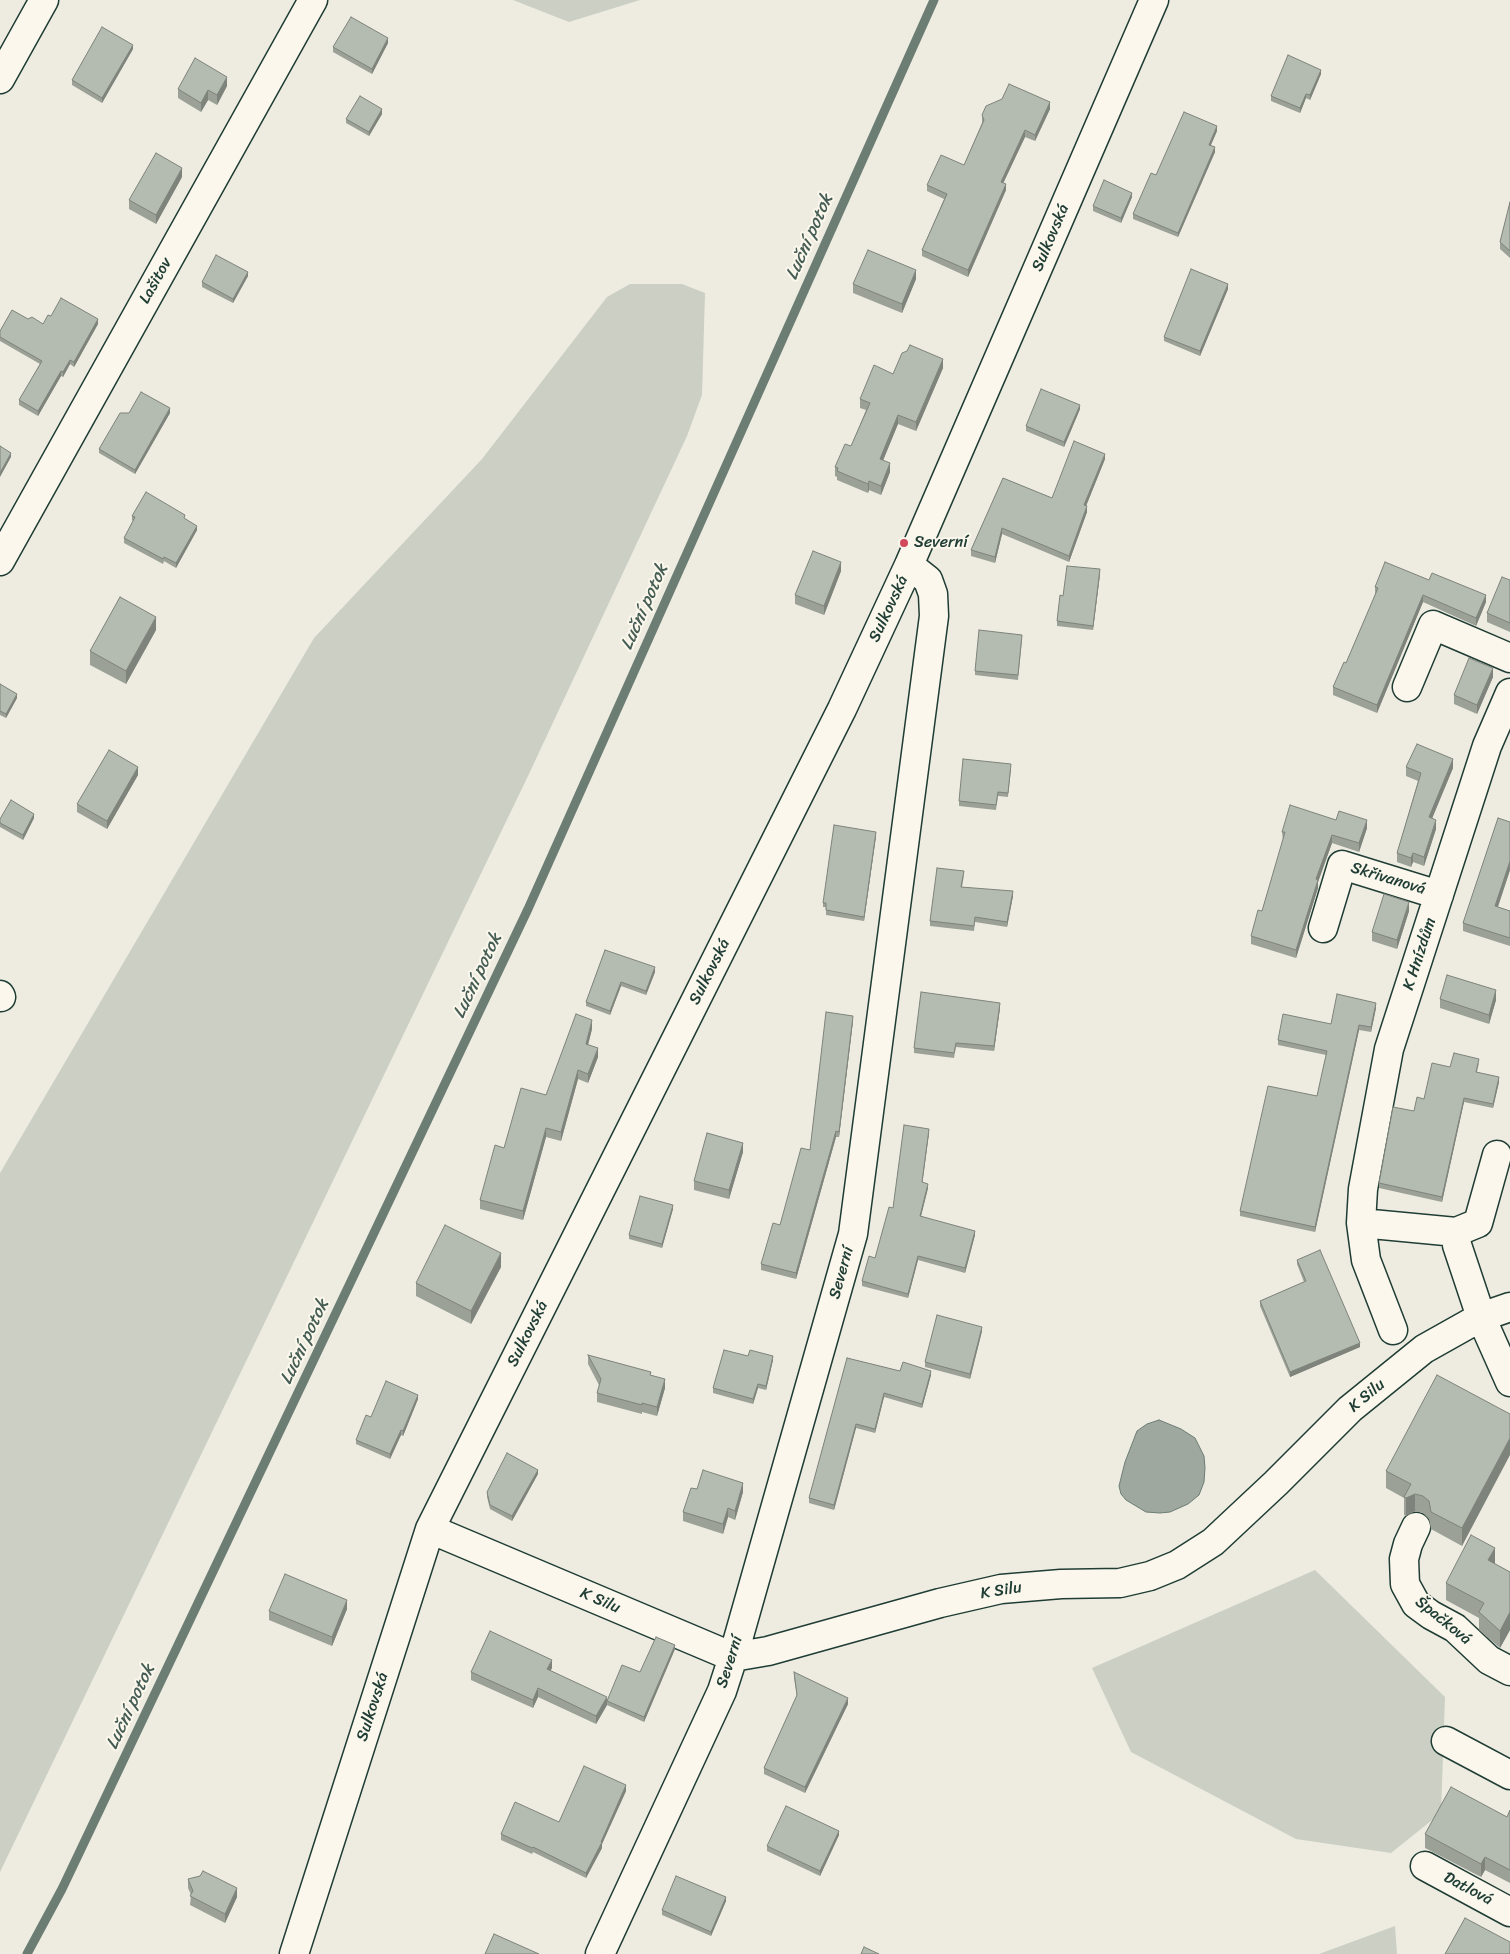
<!DOCTYPE html>
<html>
<head>
<meta charset="utf-8">
<style>
	body { margin:0 }
	canvas { display:block; background:#eeece1 }
</style>
</head>
<body>
<canvas width="1510" height="1954"></canvas>
<script>
const ctx = document.querySelector('canvas').getContext('2d');
ctx.lineJoin = 'round';
function paint(path, color) { ctx.fillStyle = color; ctx.fill(path, 'evenodd'); }
const toPath = rows => new Path2D(rows.map(r => 'M' + r).join(''));
function stroke(path, color, width, dash) { ctx.strokeStyle = color; ctx.lineWidth = width; ctx.lineCap = dash ? 'butt' : 'round'; ctx.setLineDash(dash || []); ctx.stroke(path); }
function label(font, color, halo, rows, align = 'center') {
  ctx.font = font + ' Sriracha,sans-serif'; ctx.lineWidth = 4; ctx.setLineDash([]); ctx.textBaseline = 'middle'; ctx.strokeStyle = halo; ctx.fillStyle = color; for (const [text, x, y, turn = 0] of rows) {
    ctx.save(); ctx.translate(x, y); ctx.rotate((+turn || 0) * Math.PI / 180); ctx.textAlign = isNaN(turn) ? turn : align; if (halo) ctx.strokeText(text, 0, 0); ctx.fillText(text, 0, 0); ctx.restore();
  }
}
paint(toPath([
	[513,0,640,0,569,22],
	[630,284,682,284,705,293,702,395,687,436,528,776,0,1872,0,1173,314,638,482,459,607,297],
	[1315,1570,1445,1697,1441,1813,1391,1853,1296,1839,1131,1752,1092,1668],
	[1395,1926,1397,1954,1319,1954]
]), '#cbcfc4');
const water = toPath([
	[1159,1420,1181,1429,1195,1438,1204,1456,1205,1468,1204,1482,1199,1495,1188,1504,1170,1512,1160,1513,1146,1512,1126,1500,1121,1494,1119,1486,1125,1462,1137,1431,1147,1424,1159,1420]
]);
paint(water, '#9fa89f');
stroke(water, '#6c7d74', 1);
stroke(toPath([
	[27,1954,62,1889,528,909,934,0]
]), '#6c7d74', 9);
const minor = toPath([
	[0,79,44,0],
	[0,561,313,0],
	[1407,687,1433,625,1510,658],
	[1323,928,1342,865,1439,895],
	[0,995,1,997],
	[1497,1155,1478,1223,1456,1232,1457,1245,1481,1317,1510,1382],
	[1361,1223,1363,1189,1389,1049,1487,746,1510,693],
	[1393,1330,1366,1260,1361,1223,1456,1232],
	[1416,1527,1408,1544,1404,1559,1405,1584,1416,1604,1431,1615,1455,1628,1489,1660,1510,1671],
	[430,1529,733,1657,768,1651,940,1603,1001,1589,1061,1584,1120,1583,1150,1576,1177,1565,1213,1542,1276,1483,1350,1409,1424,1349,1481,1317,1510,1307],
	[1446,1741,1510,1775],
	[1425,1866,1510,1912],
	[294,1954,430,1529,842,709,909,565,1154,0],
	[600,1954,722,1691,733,1657,853,1234,934,616,933,594,928,580,909,565]
]);
stroke(minor, '#1f3d34', 31);
stroke(minor, '#fbf7ec', 28);
paint(toPath([
	[388,43,372,74,333,52,333,47],
	[133,49,102,103,72,85,72,80],
	[1321,74,1310,100,1306,98,1300,113,1271,101,1271,96],
	[227,86,217,105,208,100,201,112,178,98,178,89],
	[1050,109,1035,141,1025,137,1003,183,1006,190,968,277,922,256,922,250,944,199,927,191,927,185,964,165,982,123,982,115],
	[382,114,369,136,346,123,346,119],
	[1217,131,1211,145,1215,152,1178,237,1133,219,1133,214,1156,175],
	[182,177,156,224,129,209,129,200],
	[1132,197,1121,223,1093,211,1093,206],
	[1510,202,1510,258,1500,249,1500,242],
	[248,276,233,303,202,287,202,282],
	[916,279,902,313,853,293,853,284],
	[1228,289,1200,356,1164,341,1164,337],
	[51,316,98,324,74,367,70,364,63,377,61,376,38,416,19,405,19,400,40,364,0,341,0,331,43,324],
	[943,368,916,431,898,424,883,460,890,472,881,495,869,490,868,493,837,480,837,477,835,476,835,467,851,446,866,410,860,408,860,399,893,374],
	[1080,409,1064,447,1026,431,1026,426],
	[170,413,135,474,99,453,99,449],
	[1105,459,1086,506,1087,512,1069,562,1002,534,995,563,971,556,971,550,1003,478,1052,498],
	[132,516,185,519,197,530,176,568,164,561,163,564,124,543,124,538,133,521,132,520],
	[841,571,824,615,795,604,795,595],
	[1100,574,1093,630,1057,626,1057,621,1063,596],
	[1429,580,1486,602,1476,626,1423,602,1377,713,1333,695,1333,687,1346,663,1375,595,1375,587],
	[1510,580,1510,632,1487,622,1487,613],
	[156,630,126,684,90,665,90,651],
	[1022,639,1018,680,975,675,975,671],
	[1493,677,1477,714,1454,704,1454,695],
	[0,684,17,698,6,718,0,715],
	[1406,767,1453,768,1432,818,1436,829,1424,866,1413,862,1411,867,1397,862,1397,853,1418,781,1406,776],
	[1011,769,1008,797,998,796,996,810,959,806,959,801],
	[138,775,107,829,77,812,77,804],
	[34,818,23,840,0,827,0,819],
	[1336,820,1367,828,1359,852,1332,843,1318,882,1318,888,1296,958,1251,944,1251,936,1262,911,1283,840,1282,832],
	[1510,822,1510,870,1498,907,1510,911,1510,946,1463,931,1463,923],
	[876,836,864,921,826,915,826,907,823,907,823,903],
	[964,875,962,887,1013,896,1007,927,975,922,974,931,930,926,930,921],
	[1409,911,1397,949,1372,941,1372,932],
	[605,950,655,972,646,995,621,986,610,1015,586,1006,586,1002],
	[1440,999,1496,1000,1489,1024,1440,1008],
	[1000,1008,994,1051,956,1047,954,1058,914,1053,914,1048],
	[1376,1008,1371,1032,1359,1030,1315,1232,1240,1216,1240,1211,1317,1096,1326,1055,1278,1045,1278,1040,1331,1024],
	[853,1021,839,1137,836,1137,796,1279,761,1270,761,1264,780,1225,810,1150],
	[592,1029,588,1044,598,1057,588,1083,578,1079,561,1141,546,1137,523,1220,480,1209,480,1200,504,1148,546,1095],
	[1479,1063,1477,1072,1499,1082,1493,1108,1464,1102,1442,1202,1379,1188,1379,1183,1414,1111,1424,1099],
	[929,1133,922,1182,928,1188,921,1216,975,1235,965,1273,918,1260,908,1298,862,1286,862,1281,875,1258,893,1208],
	[743,1152,729,1199,694,1190,694,1181],
	[673,1209,662,1248,629,1239,629,1235],
	[1297,1260,1360,1347,1290,1377,1260,1306,1260,1301,1304,1282,1297,1264],
	[501,1267,471,1324,416,1296,416,1283],
	[982,1331,970,1379,925,1367,925,1362],
	[588,1355,651,1375,665,1388,657,1416,642,1412,642,1414,597,1402,597,1393,599,1385,588,1364],
	[748,1356,773,1360,766,1390,758,1388,753,1404,713,1393,713,1388],
	[847,1358,900,1371,931,1375,922,1408,884,1397,875,1433,856,1428,834,1510,809,1503,809,1498],
	[418,1399,403,1436,401,1435,390,1459,356,1444,356,1440,371,1417],
	[1510,1414,1462,1546,1431,1529,1429,1519,1423,1513,1415,1511,1406,1516,1404,1515,1404,1498,1386,1488,1386,1471],
	[538,1474,512,1521,490,1509,487,1497,487,1492],
	[697,1489,743,1492,735,1520,728,1517,723,1534,683,1521,683,1512],
	[1495,1564,1510,1572,1510,1630,1500,1648,1479,1630,1479,1618,1446,1600,1446,1583],
	[347,1609,332,1646,269,1620,269,1611],
	[675,1649,644,1722,607,1705,596,1724,538,1697,533,1708,471,1680,471,1672,552,1668,550,1670,607,1701,640,1672],
	[794,1672,848,1704,805,1793,764,1774,764,1768,797,1696,794,1678],
	[626,1791,602,1844,602,1848,586,1878,533,1852,532,1854,501,1840,501,1834,559,1822],
	[1510,1810,1510,1883,1485,1870,1481,1877,1425,1848,1425,1834,1507,1817],
	[839,1835,820,1876,767,1851,767,1846],
	[188,1879,237,1897,225,1923,190,1905,191,1895,188,1888],
	[726,1901,711,1936,662,1915,662,1910]
]), '#9ba197');
paint(toPath([
	[388,38,388,43,372,74,372,69],
	[133,45,133,49,102,103,102,98],
	[1321,70,1321,74,1310,100,1310,95],
	[227,77,227,86,217,105,217,95],
	[208,90,208,100,201,112,201,103],
	[1306,94,1306,98,1300,113,1300,108],
	[1050,102,1050,109,1035,141,1035,135],
	[382,109,382,114,369,136,369,132],
	[1217,126,1217,131,1209,149,1209,145],
	[1025,130,1025,137,1001,188,1001,182],
	[1215,147,1215,152,1178,237,1178,233],
	[182,168,182,177,156,224,156,215],
	[1006,184,1006,190,968,277,968,270],
	[1132,193,1132,197,1121,223,1121,218],
	[916,270,916,279,902,313,902,304],
	[248,272,248,276,233,303,233,299],
	[1228,284,1228,289,1200,356,1200,351],
	[98,319,98,324,74,367,74,362],
	[943,359,943,368,916,431,916,422],
	[70,360,70,364,63,377,63,372],
	[61,371,61,376,38,416,38,411],
	[1080,405,1080,409,1064,447,1064,442],
	[170,408,170,413,135,474,135,470],
	[898,415,898,424,880,468,880,459],
	[11,453,11,457,0,477,0,473],
	[1105,454,1105,459,1084,511,1084,505],
	[890,463,890,472,881,495,881,486],
	[869,481,869,490,868,493,868,484],
	[1087,506,1087,512,1069,562,1069,556],
	[197,526,197,530,176,568,176,563],
	[1002,528,1002,534,995,563,995,557],
	[841,562,841,571,824,615,824,606],
	[1100,569,1100,574,1093,630,1093,626],
	[1423,595,1423,602,1377,713,1377,705],
	[1486,595,1486,602,1476,626,1476,618],
	[156,617,156,630,126,684,126,671],
	[1493,668,1493,677,1477,714,1477,705],
	[17,694,17,698,6,718,6,714],
	[1453,759,1453,768,1429,826,1429,817],
	[138,767,138,775,107,829,107,821],
	[34,814,34,818,23,840,23,835],
	[1367,820,1367,828,1359,852,1359,843],
	[1436,820,1436,829,1424,866,1424,857],
	[876,832,876,836,864,921,864,917],
	[1332,835,1332,843,1318,882,1318,888,1296,958,1296,950,1316,879],
	[1413,853,1413,862,1411,867,1411,858],
	[1510,861,1510,870,1495,915,1495,906],
	[1013,891,1013,896,1007,927,1007,922],
	[1409,902,1409,911,1397,949,1397,940],
	[655,967,655,972,646,995,646,991],
	[621,982,621,986,610,1015,610,1011],
	[1496,990,1496,1000,1489,1024,1489,1015],
	[1000,1003,1000,1008,994,1051,994,1046],
	[1376,1003,1376,1008,1371,1032,1371,1027],
	[853,1016,853,1021,839,1137,839,1132],
	[592,1020,592,1029,586,1053,586,1044],
	[1359,1025,1359,1030,1315,1232,1315,1227],
	[598,1048,598,1057,588,1083,588,1074],
	[578,1070,578,1079,561,1141,561,1132],
	[1499,1077,1499,1082,1493,1108,1493,1104],
	[1464,1098,1464,1102,1442,1202,1442,1197],
	[546,1128,546,1137,523,1220,523,1211],
	[929,1129,929,1133,922,1186,922,1182],
	[836,1131,836,1137,796,1279,796,1273],
	[743,1143,743,1152,729,1199,729,1190],
	[928,1184,928,1188,920,1220,920,1216],
	[673,1205,673,1209,662,1248,662,1244],
	[975,1231,975,1235,965,1273,965,1268],
	[501,1253,501,1267,471,1324,471,1311],
	[918,1256,918,1260,908,1298,908,1294],
	[982,1327,982,1331,970,1379,970,1374],
	[1360,1343,1360,1347,1290,1377,1290,1372],
	[773,1356,773,1360,766,1390,766,1386],
	[931,1371,931,1375,922,1408,922,1404],
	[665,1379,665,1388,657,1416,657,1407],
	[758,1384,758,1388,753,1404,753,1399],
	[884,1393,884,1397,875,1433,875,1429],
	[418,1395,418,1399,403,1436,403,1431],
	[856,1424,856,1428,834,1510,834,1505],
	[401,1430,401,1435,390,1459,390,1454],
	[1510,1438,1510,1455,1462,1546,1462,1528],
	[538,1470,538,1474,512,1521,512,1516],
	[743,1483,743,1492,735,1520,735,1511],
	[1415,1494,1415,1511,1406,1516,1406,1498],
	[728,1508,728,1517,723,1534,723,1524],
	[1495,1548,1495,1565,1488,1560],
	[347,1600,347,1609,332,1646,332,1637],
	[1510,1612,1510,1630,1500,1648,1500,1631],
	[675,1645,675,1649,644,1722,644,1717],
	[552,1660,552,1668,547,1677,547,1669],
	[538,1688,538,1697,533,1708,533,1700],
	[607,1697,607,1705,596,1724,596,1716],
	[848,1698,848,1704,805,1793,805,1787],
	[626,1785,626,1791,602,1844,602,1848,586,1878,586,1873,601,1842],
	[839,1831,839,1835,820,1876,820,1871],
	[1485,1857,1485,1870,1481,1877,1481,1864],
	[237,1888,237,1897,225,1923,225,1914],
	[726,1897,726,1901,711,1936,711,1932]
]), '#7e837b');
const building = toPath([
	[351,17,388,38,372,69,333,47,351,17],
	[102,27,133,45,102,98,72,80,102,27],
	[1288,55,1321,70,1310,95,1306,94,1300,108,1271,96,1288,55],
	[195,58,227,77,217,95,208,90,201,103,178,89,195,58],
	[1009,84,1050,102,1035,135,1025,130,1001,182,1006,184,968,270,922,250,947,194,927,185,941,155,964,165,984,120,982,115,986,106,1002,99,1009,84],
	[360,96,382,109,369,132,346,119,360,96],
	[1184,112,1217,126,1209,145,1215,147,1178,233,1133,214,1151,173,1156,175,1184,112],
	[156,153,182,168,156,215,129,200,156,153],
	[1104,180,1132,193,1121,218,1093,206,1104,180],
	[1510,202,1510,251,1500,242,1510,202],
	[868,250,916,270,902,304,853,284,868,250],
	[216,255,248,272,233,299,202,282,216,255],
	[1191,269,1228,284,1200,351,1164,337,1191,269],
	[61,298,98,319,74,362,70,360,63,372,61,371,38,411,19,400,42,361,0,337,0,331,12,310,28,319,32,317,43,324,48,315,51,316,61,298],
	[910,345,943,359,916,422,898,415,880,459,890,463,881,486,869,481,868,484,837,471,838,468,835,467,845,444,851,446,870,403,860,399,874,365,893,374,902,353,907,351,910,345],
	[1041,389,1080,405,1064,442,1026,426,1041,389],
	[141,392,170,408,135,470,99,449,120,413,129,413,141,392],
	[1074,441,1105,454,1084,505,1087,506,1069,556,1002,528,995,557,971,550,1003,478,1052,498,1074,441],
	[0,446,11,453,0,473,0,446],
	[146,492,185,515,184,518,197,526,176,563,164,557,163,559,124,538,135,517,132,516,146,492],
	[813,551,841,562,824,606,795,595,813,551],
	[1385,562,1429,580,1432,573,1486,595,1476,618,1423,595,1377,705,1333,687,1344,662,1346,663,1378,588,1375,587,1385,562],
	[1067,566,1100,569,1093,626,1057,621,1060,595,1063,596,1067,566],
	[1502,577,1510,580,1510,623,1487,613,1502,577],
	[120,597,156,617,126,671,90,651,120,597],
	[979,630,1022,635,1018,675,975,671,979,630],
	[1469,658,1493,668,1477,705,1454,695,1469,658],
	[0,684,17,694,6,714,0,711,0,684],
	[1417,744,1453,759,1429,817,1436,820,1424,857,1413,853,1411,858,1397,853,1421,773,1406,767,1417,744],
	[109,750,138,767,107,821,77,804,109,750],
	[963,759,1011,764,1008,793,998,792,996,805,959,801,963,759],
	[11,800,34,814,23,835,0,823,0,819,11,800],
	[1290,805,1336,820,1339,811,1367,820,1359,843,1332,835,1316,879,1318,880,1296,950,1251,936,1258,910,1262,911,1285,832,1282,832,1290,805],
	[1498,818,1510,822,1510,861,1495,906,1510,911,1510,938,1463,923,1498,818],
	[834,825,876,832,864,917,826,910,826,903,823,903,834,825],
	[937,868,964,871,961,887,1013,891,1007,922,975,917,974,926,930,921,937,868],
	[1384,894,1409,902,1397,940,1372,932,1384,894],
	[605,950,655,967,646,991,621,982,610,1011,586,1002,605,950],
	[1447,975,1496,990,1489,1015,1440,999,1447,975],
	[921,992,1000,1003,994,1046,956,1043,954,1053,914,1048,921,992],
	[1337,994,1376,1003,1371,1027,1359,1025,1315,1227,1240,1211,1268,1086,1317,1096,1322,1073,1327,1051,1278,1040,1283,1014,1331,1024,1337,994],
	[826,1012,853,1016,839,1132,836,1131,796,1273,761,1264,773,1223,780,1225,801,1148,810,1150,826,1012],
	[576,1014,592,1020,586,1044,598,1048,588,1074,578,1070,561,1132,546,1128,523,1211,480,1200,495,1145,504,1148,521,1088,546,1095,576,1014],
	[1454,1053,1479,1059,1476,1072,1499,1077,1493,1104,1464,1098,1442,1197,1379,1183,1393,1107,1414,1111,1417,1097,1424,1099,1432,1063,1450,1067,1454,1053],
	[904,1125,929,1129,922,1182,928,1184,920,1216,975,1231,965,1268,918,1256,908,1294,862,1281,869,1256,875,1258,889,1207,893,1208,904,1125],
	[707,1133,743,1143,729,1190,694,1181,707,1133],
	[640,1196,673,1205,662,1244,629,1235,640,1196],
	[445,1225,501,1253,471,1311,416,1283,445,1225],
	[1320,1250,1360,1343,1290,1372,1260,1301,1306,1281,1297,1260,1320,1250],
	[937,1315,982,1327,970,1374,925,1362,937,1315],
	[724,1350,748,1356,750,1350,773,1356,766,1386,758,1384,753,1399,713,1388,724,1350],
	[588,1355,651,1372,650,1375,665,1379,657,1407,642,1403,642,1405,597,1393,601,1379,588,1355],
	[847,1358,900,1371,903,1362,931,1371,922,1404,884,1393,875,1429,856,1424,834,1505,809,1498,847,1358],
	[1437,1375,1510,1414,1510,1438,1462,1528,1431,1512,1429,1501,1423,1496,1415,1494,1406,1498,1404,1497,1411,1484,1386,1471,1437,1375],
	[386,1381,418,1395,403,1431,401,1430,390,1454,356,1440,366,1415,371,1417,386,1381],
	[507,1453,538,1470,512,1516,490,1505,487,1492,507,1453],
	[703,1470,743,1483,735,1511,728,1508,723,1524,683,1512,691,1488,697,1489,703,1470],
	[1471,1535,1495,1548,1488,1560,1510,1572,1510,1612,1500,1631,1479,1612,1484,1603,1446,1583,1471,1535],
	[285,1574,347,1600,332,1637,269,1611,285,1574],
	[490,1631,552,1660,547,1669,607,1697,596,1716,538,1688,533,1700,471,1672,490,1631],
	[656,1637,675,1645,644,1717,607,1701,622,1665,640,1672,656,1637],
	[794,1672,848,1698,805,1787,764,1768,797,1695,794,1672],
	[584,1766,626,1785,601,1842,602,1842,586,1873,533,1847,532,1848,501,1834,515,1802,559,1822,584,1766],
	[1451,1787,1507,1817,1510,1810,1510,1870,1485,1857,1481,1864,1425,1834,1451,1787],
	[786,1806,839,1831,820,1871,767,1846,786,1806],
	[203,1871,237,1888,225,1914,190,1896,193,1891,188,1879,200,1876,203,1871],
	[676,1876,726,1897,711,1932,662,1910,676,1876],
	[1465,1918,1510,1942,1510,1954,1445,1954,1465,1918],
	[494,1934,539,1954,485,1954,494,1934],
	[864,1947,879,1954,861,1954,864,1947]
]);
paint(building, '#b4bbb0');
stroke(building, '#7e837b', 1);
for (const [x, y, r, color] of [
	[904,543,5,"#d1495b"]
]) { const dot = new Path2D(); dot.arc(x, y, r, 0, 2 * Math.PI); ctx.fillStyle = color; ctx.fill(dot); stroke(dot, '#fbf7ec', 2); }
label('16px', '#1f3d34', '#fbf7ec', [
	["Sulkovská",1051,238,-67],
	["Lašitov",156,281,-61],
	["Sulkovská",889,609,-65],
	["Skřivanová",1388,879,17],
	["K Hnízdům",1420,954,-72],
	["Sulkovská",710,972,-63],
	["Severní",842,1273,-74],
	["Sulkovská",528,1334,-63],
	["K Silu",1367,1396,-40],
	["K Silu",1001,1591,-9],
	["K Silu",600,1601,23],
	["Špačková",1443,1621,39],
	["Severní",730,1662,-72],
	["Sulkovská",373,1707,-72],
	["Datlová",1468,1889,28]
]);
label('16px', '#1f3d34', '#fbf7ec', [
	["Severní",914,543]
], 'left');
label('italic 18px', '#455d54', '#fbf7ec', [
	["Luční potok",810,237,-66],
	["Luční potok",645,607,-66],
	["Luční potok",478,976,-65],
	["Luční potok",305,1342,-65],
	["Luční potok",131,1707,-65]
]);
</script>
</body>
</html>
